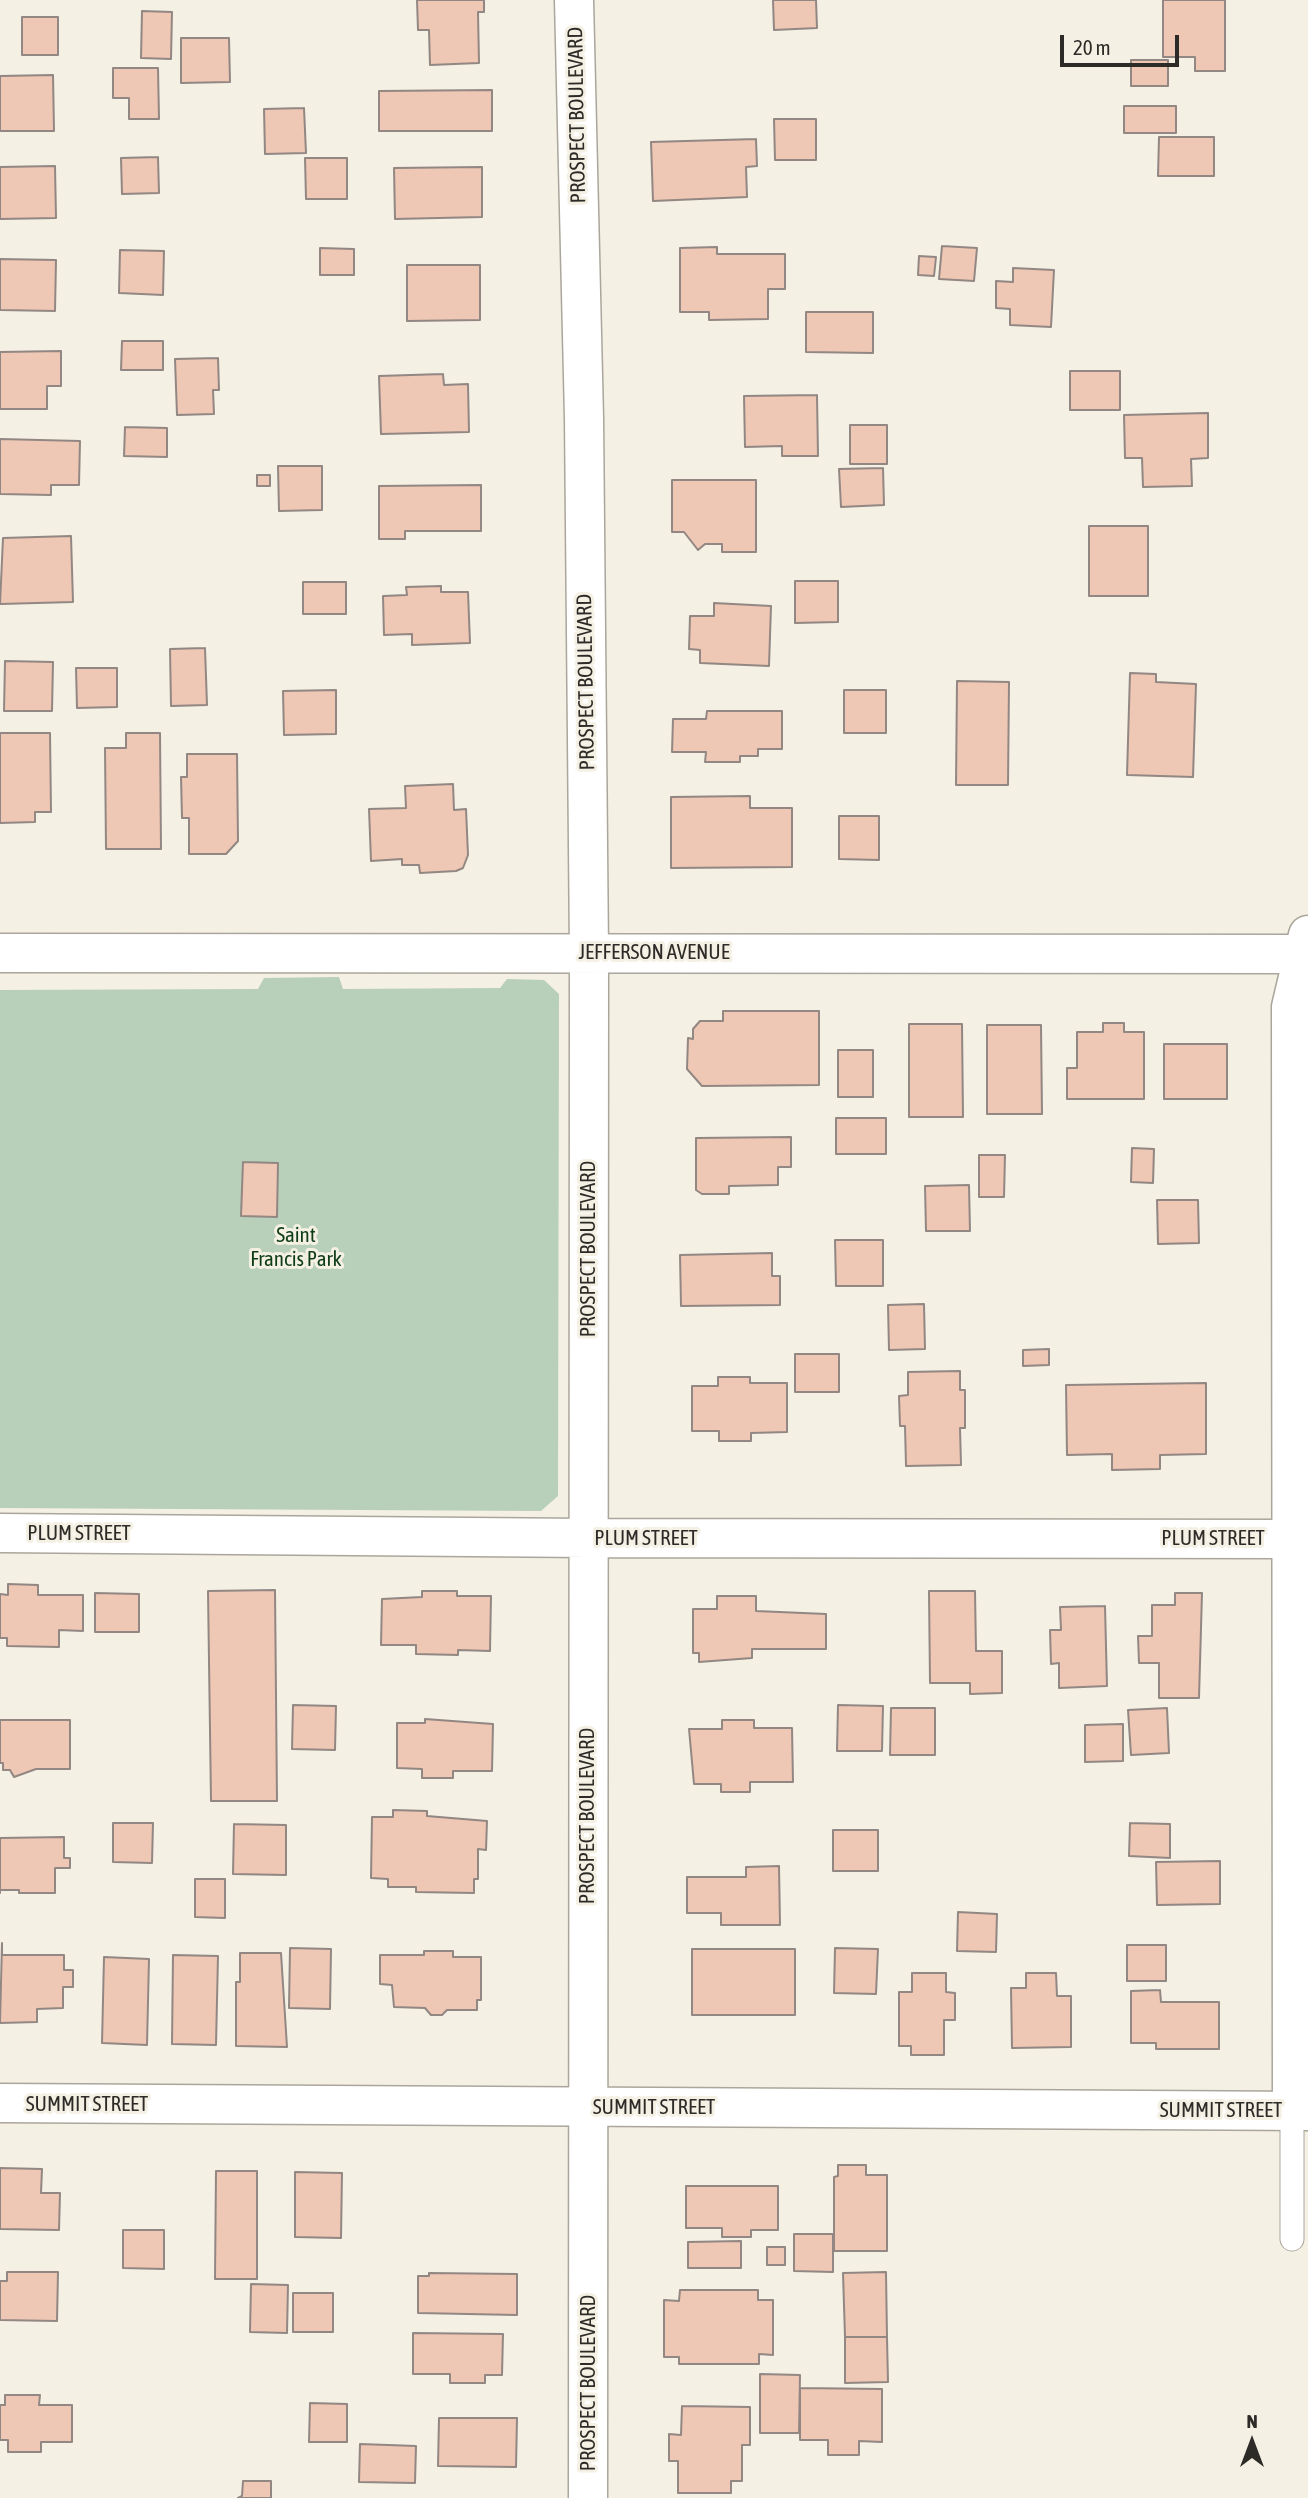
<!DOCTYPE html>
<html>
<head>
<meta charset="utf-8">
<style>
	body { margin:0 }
	#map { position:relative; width:1308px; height:2498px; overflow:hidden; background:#f4f0e4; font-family:"Asap Condensed",sans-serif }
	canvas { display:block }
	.north { position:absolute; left:1217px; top:2407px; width:70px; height:70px; -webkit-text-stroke:5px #f4f0e4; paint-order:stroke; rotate:0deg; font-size:19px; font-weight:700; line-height:28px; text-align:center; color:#2d2b27 }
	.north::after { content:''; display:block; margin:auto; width:24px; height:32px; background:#2d2b27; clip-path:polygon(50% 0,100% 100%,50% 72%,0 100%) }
	.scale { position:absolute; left:1060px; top:35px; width:119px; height:32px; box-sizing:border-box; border:4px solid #2d2b27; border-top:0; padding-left:9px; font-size:21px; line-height:24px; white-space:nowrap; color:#2d2b27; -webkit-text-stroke:5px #f4f0e4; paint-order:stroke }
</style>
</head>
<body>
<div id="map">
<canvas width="1308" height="2498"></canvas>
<div class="north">N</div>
<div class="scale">20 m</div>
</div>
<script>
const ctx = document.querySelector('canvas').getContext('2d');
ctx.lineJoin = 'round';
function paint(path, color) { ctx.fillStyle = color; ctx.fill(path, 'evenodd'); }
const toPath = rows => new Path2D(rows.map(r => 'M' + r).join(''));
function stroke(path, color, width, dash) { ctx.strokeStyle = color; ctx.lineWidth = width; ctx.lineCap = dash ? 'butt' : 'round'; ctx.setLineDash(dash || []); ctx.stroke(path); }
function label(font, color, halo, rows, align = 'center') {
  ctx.font = font + ' "Asap Condensed",sans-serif'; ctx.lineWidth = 6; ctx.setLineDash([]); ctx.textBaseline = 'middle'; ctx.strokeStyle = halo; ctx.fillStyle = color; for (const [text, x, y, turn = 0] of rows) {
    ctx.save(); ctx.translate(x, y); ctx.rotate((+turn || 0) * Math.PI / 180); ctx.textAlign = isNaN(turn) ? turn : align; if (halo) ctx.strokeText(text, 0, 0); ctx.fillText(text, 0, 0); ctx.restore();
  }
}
paint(toPath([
	[339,977,343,989,500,988,507,979,544,980,559,994,558,1496,541,1511,0,1508,0,990,258,989,264,978]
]), '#b8cfb9');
const building = toPath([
	[417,0,484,0,484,12,478,12,479,63,430,65,429,30,418,30,417,0],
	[773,0,816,0,817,28,774,30,773,0],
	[1163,0,1225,0,1225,71,1195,71,1195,57,1163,57,1163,0],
	[142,11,172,12,171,59,141,58,142,11],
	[22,17,58,17,58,55,22,55,22,17],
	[181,38,229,38,230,82,181,83,181,38],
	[1131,60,1168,60,1168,86,1131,86,1131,60],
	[113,68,158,68,159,119,129,119,129,98,113,98,113,68],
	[53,75,54,131,0,131,0,76,53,75],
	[492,90,492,131,379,131,379,91,492,90],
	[1124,106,1176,106,1176,133,1124,133,1124,106],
	[304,108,306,153,265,154,264,109,304,108],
	[774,119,816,119,816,160,775,160,774,119],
	[1159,137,1214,137,1214,176,1158,176,1159,137],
	[756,139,757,166,746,167,747,197,653,201,651,142,756,139],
	[158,157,159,193,122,194,121,158,158,157],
	[305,158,347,158,347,199,306,199,305,158],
	[55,166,56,218,0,219,0,167,55,166],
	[482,167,482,217,395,219,394,168,482,167],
	[942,246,977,248,974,281,939,279,942,246],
	[717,247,717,254,785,254,785,289,768,289,768,319,709,320,709,312,680,312,680,248,717,247],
	[320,248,354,249,354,275,320,275,320,248],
	[120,250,164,251,163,295,119,293,120,250],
	[919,256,936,257,934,276,918,275,919,256],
	[0,259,56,260,55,311,0,310,0,259],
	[407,265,480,265,480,320,407,321,407,265],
	[1013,268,1054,270,1051,327,1010,325,1010,309,996,308,996,281,1013,282,1013,268],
	[806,312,873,312,873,353,806,352,806,312],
	[122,341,163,341,163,370,121,370,122,341],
	[61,351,61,386,47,386,47,409,0,409,0,352,61,351],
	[218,358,219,390,213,390,214,414,177,415,175,359,218,358],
	[1070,371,1120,371,1120,410,1070,410,1070,371],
	[443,374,444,385,468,384,469,432,381,434,379,376,443,374],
	[817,395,818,456,782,456,782,446,745,447,744,396,817,395],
	[1208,413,1208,458,1191,459,1192,486,1143,487,1142,458,1125,458,1124,415,1208,413],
	[850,425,887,425,887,464,850,464,850,425],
	[125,427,167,428,167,457,124,456,125,427],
	[0,439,80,441,79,485,51,485,51,495,0,494,0,439],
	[278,466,322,466,322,510,279,511,278,466],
	[883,468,884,505,841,507,839,469,883,468],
	[257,475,270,475,270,486,257,486,257,475],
	[672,480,756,480,756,552,722,552,722,544,705,544,698,550,684,532,672,532,672,480],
	[481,485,481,531,405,531,405,539,379,539,379,486,481,485],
	[1089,526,1148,526,1148,596,1089,596,1089,526],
	[71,536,73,602,0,604,3,538,71,536],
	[795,581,838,581,838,622,795,623,795,581],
	[303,582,346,582,346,614,303,614,303,582],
	[441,586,441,592,468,592,470,643,412,645,412,634,384,635,383,596,407,595,406,587,441,586],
	[714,603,771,606,769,666,700,663,700,650,689,649,690,616,714,616,714,603],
	[205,648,207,705,171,706,170,649,205,648],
	[5,661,53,662,52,711,4,711,5,661],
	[76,668,117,668,117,707,77,708,76,668],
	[1130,673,1156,674,1156,682,1196,684,1193,777,1127,775,1130,673],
	[957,681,1009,682,1008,785,956,785,957,681],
	[336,690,336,734,284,735,283,691,336,690],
	[844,690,886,690,886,733,844,733,844,690],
	[707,711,782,711,782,749,758,749,758,756,740,756,740,762,705,762,706,752,672,752,673,719,706,719,707,711],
	[0,733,50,733,51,812,35,812,35,822,0,823,0,733],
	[126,733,160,733,161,849,106,849,105,748,126,748,126,733],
	[187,754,237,754,238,841,226,854,189,854,189,818,182,818,181,777,187,777,187,754],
	[453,784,454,810,466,809,468,855,463,868,456,871,420,873,419,865,402,865,402,859,371,861,369,809,406,808,405,786,453,784],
	[750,796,750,808,792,808,792,867,671,868,671,797,750,796],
	[839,816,879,816,879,860,839,859,839,816],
	[723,1011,819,1011,819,1085,702,1086,687,1069,688,1038,693,1039,693,1029,700,1021,723,1021,723,1011],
	[1103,1023,1124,1023,1124,1032,1144,1032,1144,1099,1067,1099,1067,1068,1077,1068,1077,1032,1103,1032,1103,1023],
	[909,1024,962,1024,963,1117,909,1117,909,1024],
	[987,1025,1041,1025,1042,1114,987,1114,987,1025],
	[1164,1044,1227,1044,1227,1099,1164,1099,1164,1044],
	[838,1050,873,1050,873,1097,838,1097,838,1050],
	[836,1118,886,1118,886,1154,836,1154,836,1118],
	[791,1137,791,1167,778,1167,778,1185,729,1186,729,1194,702,1194,696,1190,696,1138,791,1137],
	[1132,1148,1154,1149,1153,1183,1131,1182,1132,1148],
	[979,1155,1005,1155,1004,1197,979,1197,979,1155],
	[243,1162,278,1163,277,1217,241,1216,243,1162],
	[969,1185,970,1231,926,1231,925,1186,969,1185],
	[1157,1200,1198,1200,1199,1243,1158,1244,1157,1200],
	[835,1240,883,1240,883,1286,836,1286,835,1240],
	[772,1253,772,1276,780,1276,780,1305,681,1306,680,1255,772,1253],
	[924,1304,925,1349,889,1350,888,1305,924,1304],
	[1049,1349,1049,1365,1023,1366,1023,1350,1049,1349],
	[795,1354,839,1354,839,1392,795,1392,795,1354],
	[960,1371,960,1390,965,1390,965,1428,960,1428,961,1465,906,1466,905,1426,900,1426,899,1396,908,1395,908,1372,960,1371],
	[718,1377,750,1377,750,1383,787,1383,787,1432,751,1433,751,1441,719,1441,719,1431,692,1431,692,1386,718,1386,718,1377],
	[1206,1383,1206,1454,1160,1455,1160,1469,1112,1470,1112,1454,1067,1455,1066,1385,1206,1383],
	[8,1584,38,1585,38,1595,83,1595,83,1631,59,1630,59,1647,7,1646,7,1638,0,1638,0,1594,8,1595,8,1584],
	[275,1590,277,1801,211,1801,208,1591,275,1590],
	[422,1591,457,1591,457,1596,491,1596,490,1651,458,1650,458,1655,416,1654,416,1645,381,1645,382,1599,422,1597,422,1591],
	[929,1591,975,1591,976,1651,1002,1651,1002,1693,970,1694,970,1683,930,1683,929,1591],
	[95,1593,139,1594,139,1632,95,1632,95,1593],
	[1175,1593,1202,1593,1199,1698,1159,1698,1159,1663,1139,1663,1138,1636,1152,1636,1152,1605,1175,1605,1175,1593],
	[717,1596,756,1596,756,1611,826,1614,826,1649,752,1649,752,1658,699,1662,699,1653,693,1653,693,1609,717,1609,717,1596],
	[1105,1606,1107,1686,1059,1688,1059,1663,1051,1664,1050,1630,1061,1630,1060,1607,1105,1606],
	[293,1705,336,1706,335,1750,292,1749,293,1705],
	[838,1705,883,1706,882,1751,837,1751,838,1705],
	[891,1708,935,1708,935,1755,890,1755,891,1708],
	[1167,1708,1169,1753,1131,1755,1128,1710,1167,1708],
	[425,1719,493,1724,492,1771,453,1771,453,1778,422,1778,422,1769,397,1768,397,1723,425,1723,425,1719],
	[0,1720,70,1720,70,1769,36,1769,14,1777,10,1770,3,1770,3,1763,0,1763,0,1720],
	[722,1720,754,1720,754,1728,792,1728,793,1782,750,1782,750,1792,721,1792,721,1784,694,1784,689,1729,722,1729,722,1720],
	[1123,1724,1123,1761,1085,1762,1085,1725,1123,1724],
	[393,1810,427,1811,427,1816,487,1821,486,1850,478,1849,478,1879,474,1879,474,1893,416,1892,416,1887,388,1887,388,1879,371,1878,372,1817,393,1817,393,1810],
	[113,1823,153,1823,152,1863,113,1862,113,1823],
	[1130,1823,1170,1824,1170,1858,1129,1856,1130,1823],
	[234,1824,286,1825,286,1875,233,1874,234,1824],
	[833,1830,878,1830,878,1871,833,1871,833,1830],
	[64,1837,64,1858,70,1858,70,1868,55,1868,55,1893,19,1893,19,1890,0,1890,0,1893,0,1838,64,1837],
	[1220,1861,1220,1904,1157,1905,1156,1862,1220,1861],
	[779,1866,780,1925,721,1925,721,1913,687,1913,687,1877,746,1877,746,1867,779,1866],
	[195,1879,225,1879,225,1918,195,1917,195,1879],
	[958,1912,997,1914,996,1952,957,1951,958,1912],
	[2,1943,2,1955,64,1955,64,1970,73,1970,73,1987,63,1987,63,2008,37,2009,37,2022,0,2023,2,1943],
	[1127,1945,1166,1945,1166,1981,1127,1981,1127,1945],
	[290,1948,331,1949,330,2009,289,2008,290,1948],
	[835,1948,878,1949,876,1994,834,1993,835,1948],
	[692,1949,795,1949,795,2015,692,2015,692,1949],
	[424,1951,453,1951,453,1957,481,1957,481,2000,477,2000,477,2010,447,2010,442,2015,431,2015,425,2008,394,2007,392,1985,380,1984,380,1955,424,1955,424,1951],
	[240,1953,281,1953,287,2047,236,2046,236,1982,240,1982,240,1953],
	[173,1955,218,1956,216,2045,172,2044,173,1955],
	[104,1957,149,1959,147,2045,102,2043,104,1957],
	[912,1973,946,1973,946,1992,955,1993,955,2020,944,2020,944,2055,911,2055,911,2046,899,2046,899,1992,912,1992,912,1973],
	[1026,1973,1056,1973,1057,1996,1071,1996,1071,2047,1012,2048,1011,1988,1026,1988,1026,1973],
	[1160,1990,1161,2002,1219,2002,1219,2049,1156,2049,1156,2043,1131,2043,1131,1991,1160,1990],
	[838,2165,866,2165,866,2175,887,2175,887,2251,834,2251,834,2177,838,2176,838,2165],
	[0,2168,42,2169,41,2193,60,2193,59,2230,0,2229,0,2168],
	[216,2171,257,2171,257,2279,215,2279,216,2171],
	[295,2172,342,2173,341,2238,295,2237,295,2172],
	[686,2186,778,2186,778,2230,751,2230,751,2237,722,2237,722,2228,686,2228,686,2186],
	[123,2230,164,2230,164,2269,123,2268,123,2230],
	[794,2234,833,2234,833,2272,794,2271,794,2234],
	[741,2241,741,2268,688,2268,688,2242,741,2241],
	[767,2247,785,2247,785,2265,767,2265,767,2247],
	[7,2272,58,2272,57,2321,0,2320,0,2281,7,2281,7,2272],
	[886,2272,887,2337,845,2337,843,2273,886,2272],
	[429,2273,517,2274,517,2315,418,2313,418,2276,429,2276,429,2273],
	[251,2284,288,2285,287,2333,250,2332,251,2284],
	[680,2290,758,2290,758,2300,773,2300,773,2355,759,2354,759,2364,679,2364,679,2357,664,2357,664,2300,679,2301,680,2290],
	[293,2293,333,2293,333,2332,293,2332,293,2293],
	[413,2333,503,2334,502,2375,485,2375,485,2383,450,2383,450,2374,413,2374,413,2333],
	[845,2337,887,2337,888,2382,845,2383,845,2337],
	[760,2374,800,2375,799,2433,760,2433,760,2374],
	[800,2388,882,2389,882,2442,859,2441,859,2455,828,2455,828,2440,800,2440,800,2388],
	[5,2395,40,2395,39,2405,72,2405,72,2442,41,2442,41,2452,8,2452,8,2440,0,2440,0,2405,5,2405,5,2395],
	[310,2403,347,2404,347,2442,309,2442,310,2403],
	[682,2406,750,2407,750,2445,742,2445,742,2481,731,2481,731,2493,678,2493,678,2461,669,2461,669,2434,681,2435,682,2406],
	[439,2418,517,2418,516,2467,438,2466,439,2418],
	[360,2444,416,2446,415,2483,359,2482,360,2444],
	[243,2481,271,2481,271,2498,238,2498,242,2496,243,2481]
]);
paint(building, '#efc7b5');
stroke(building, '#928782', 2);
const lane = toPath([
	[1292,2111,1292,2239]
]);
const street = toPath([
	[574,0,584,418,589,952,588,2498],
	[0,953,1308,954],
	[0,1533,587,1538,1292,1539],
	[0,2103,1308,2111],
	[1292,2111,1291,1007,1308,935]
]);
stroke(lane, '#aaa69b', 25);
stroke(street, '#aaa69b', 41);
stroke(lane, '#fff', 23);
stroke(street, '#fff', 38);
label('21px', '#2d2b27', '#f4f0e4', [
	["PROSPECT BOULEVARD",577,115,-91],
	["PROSPECT BOULEVARD",586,682,-91],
	["JEFFERSON AVENUE",654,952],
	["PROSPECT BOULEVARD",588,1249,-90],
	["PLUM STREET",79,1533],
	["PLUM STREET",646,1538],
	["PLUM STREET",1213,1538],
	["PROSPECT BOULEVARD",587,1816,-90],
	["SUMMIT STREET",87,2104],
	["SUMMIT STREET",654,2107],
	["SUMMIT STREET",1221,2110],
	["PROSPECT BOULEVARD",588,2383,-90]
]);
label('21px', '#0d3c15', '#f4f0e4', [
	["Saint",296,1235],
	["Francis Park",296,1259]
]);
</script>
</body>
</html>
